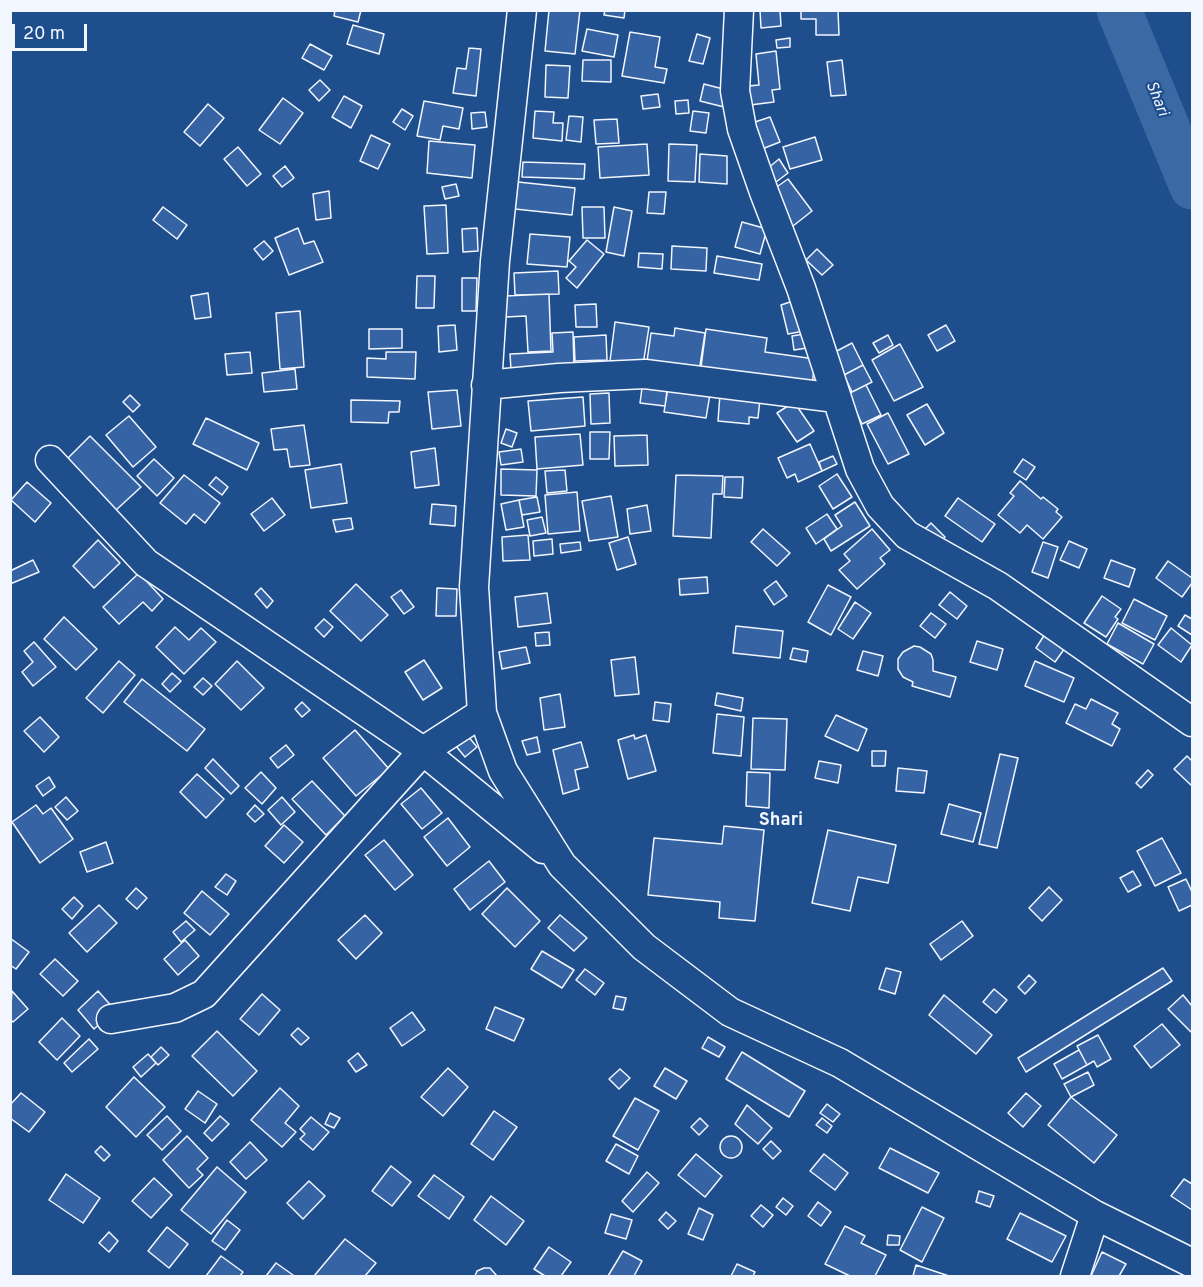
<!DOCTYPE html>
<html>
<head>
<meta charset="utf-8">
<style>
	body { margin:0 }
	#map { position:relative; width:1203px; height:1287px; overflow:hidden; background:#1f4e8c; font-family:Overpass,sans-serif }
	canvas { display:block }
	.frame { position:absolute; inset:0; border:12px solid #f2f6ff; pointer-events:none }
	.scale { position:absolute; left:12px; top:24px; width:75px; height:27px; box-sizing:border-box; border:3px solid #f2f6ff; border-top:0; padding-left:8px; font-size:18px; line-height:21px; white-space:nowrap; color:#f2f6ff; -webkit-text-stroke:4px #1f4e8c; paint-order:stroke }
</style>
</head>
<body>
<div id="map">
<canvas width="1203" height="1287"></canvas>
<div class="frame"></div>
<div class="scale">20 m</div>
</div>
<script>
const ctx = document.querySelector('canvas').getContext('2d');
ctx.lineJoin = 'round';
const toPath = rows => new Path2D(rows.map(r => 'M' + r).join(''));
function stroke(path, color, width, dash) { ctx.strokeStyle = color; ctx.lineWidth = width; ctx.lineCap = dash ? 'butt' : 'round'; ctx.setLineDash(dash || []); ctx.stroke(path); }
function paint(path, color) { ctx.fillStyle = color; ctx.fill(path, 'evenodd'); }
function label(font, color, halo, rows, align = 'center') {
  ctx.font = font + ' Overpass,sans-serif'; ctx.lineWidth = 4.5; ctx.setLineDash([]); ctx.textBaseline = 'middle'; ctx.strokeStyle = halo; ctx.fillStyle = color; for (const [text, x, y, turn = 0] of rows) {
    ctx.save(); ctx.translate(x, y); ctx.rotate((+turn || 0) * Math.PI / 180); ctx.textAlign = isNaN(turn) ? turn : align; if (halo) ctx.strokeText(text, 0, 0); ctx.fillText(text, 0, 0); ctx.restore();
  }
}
stroke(toPath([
	[1119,10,1192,187]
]), '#3b69a3', 45);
const building = toPath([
	[335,10,361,10,358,22,334,16,335,10],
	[549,10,580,10,575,54,545,51,549,10],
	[605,10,625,10,624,18,604,15,605,10],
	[760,10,780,10,781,26,761,28,760,10],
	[801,10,838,10,839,35,816,35,816,19,801,19,801,10],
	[353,25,384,34,379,54,347,44,353,25],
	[587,29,618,35,614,57,582,51,587,29],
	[630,32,660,37,655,67,667,69,664,83,622,76,630,32],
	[697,34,710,38,703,64,689,61,697,34],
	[790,38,790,47,777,48,776,40,790,38],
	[310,44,332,56,324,70,302,58,310,44],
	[469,48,481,49,476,96,453,93,457,68,466,69,469,48],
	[776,51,780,89,772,90,774,102,750,105,748,86,759,85,756,54,776,51],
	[583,60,611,60,611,82,582,81,583,60],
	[842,60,846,95,831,96,827,62,842,60],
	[546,65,570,66,568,98,545,97,546,65],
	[320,80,330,90,319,101,309,90,320,80],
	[704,84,727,90,724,107,700,101,704,84],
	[658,94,660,107,643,109,641,96,658,94],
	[344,96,362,106,351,128,332,117,344,96],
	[283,98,303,113,280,144,259,130,283,98],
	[688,100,689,113,676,114,675,101,688,100],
	[424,101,463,108,459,129,443,126,440,140,417,136,424,101],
	[208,104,224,118,200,146,184,132,208,104],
	[402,109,413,116,405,130,393,122,402,109],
	[535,111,554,112,553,123,563,123,562,141,533,138,535,111],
	[693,111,709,113,706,133,690,131,693,111],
	[485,112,487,127,472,129,471,113,485,112],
	[569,116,583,117,581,142,566,140,569,116],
	[770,117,780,142,762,149,752,123,770,117],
	[617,119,619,143,596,144,594,120,617,119],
	[371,135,390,144,378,169,360,161,371,135],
	[815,137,822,160,790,169,783,147,815,137],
	[429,141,475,145,472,178,427,173,429,141],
	[647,144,649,175,600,178,598,147,647,144],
	[669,144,697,145,695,182,668,181,669,144],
	[238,147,261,174,247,186,224,159,238,147],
	[700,154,727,156,727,184,699,182,700,154],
	[779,159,788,173,776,182,767,169,779,159],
	[523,162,585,164,584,179,522,177,523,162],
	[285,166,294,178,282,187,273,176,285,166],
	[788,179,812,211,793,226,768,193,788,179],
	[518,182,575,188,572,215,515,209,518,182],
	[456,184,459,196,445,199,442,187,456,184],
	[329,191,331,218,316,220,313,194,329,191],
	[649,192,666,192,664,214,647,213,649,192],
	[446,205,448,253,427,254,424,206,446,205],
	[163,207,187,225,177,239,153,220,163,207],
	[582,207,604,207,605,238,583,238,582,207],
	[614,207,632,211,624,256,606,252,614,207],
	[742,222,767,229,760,254,735,247,742,222],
	[298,228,304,244,314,241,323,262,289,275,275,238,298,228],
	[477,228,478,251,463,252,462,229,477,228],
	[530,234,570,237,567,267,527,264,530,234],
	[587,240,604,254,577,288,566,278,576,267,569,261,587,240],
	[264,241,273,251,263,260,254,249,264,241],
	[672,246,707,248,706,271,671,269,672,246],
	[817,249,833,265,822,275,806,260,817,249],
	[639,253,663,254,662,269,638,267,639,253],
	[717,256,762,264,759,280,714,273,717,256],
	[558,271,559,294,515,295,514,273,558,271],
	[417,276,435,276,434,308,416,308,417,276],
	[462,278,477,278,476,311,462,311,462,278],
	[208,293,211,317,195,319,191,296,208,293],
	[549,294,551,351,528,352,526,316,505,317,505,296,549,294],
	[796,300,804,331,788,334,781,305,796,300],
	[596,304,597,327,576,327,575,305,596,304],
	[300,311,304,367,280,369,276,313,300,311],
	[615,322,649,327,643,365,610,361,615,322],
	[455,325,457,350,439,352,438,326,455,325],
	[946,325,955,341,937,351,928,335,946,325],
	[675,328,705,333,698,378,646,368,651,333,674,336,675,328],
	[369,329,402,329,402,348,369,349,369,329],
	[706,329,767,338,765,352,815,359,812,386,700,375,706,329],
	[573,332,574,367,511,370,510,354,553,352,552,333,573,332],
	[804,334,807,348,794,350,792,336,804,334],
	[606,335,607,360,575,361,574,337,606,335],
	[888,335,893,345,879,353,873,343,888,335],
	[852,343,863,365,844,375,833,353,852,343],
	[900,344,923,387,894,401,872,360,900,344],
	[250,352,252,373,227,375,225,354,250,352],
	[386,352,416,352,415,379,367,377,367,358,386,359,386,352],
	[863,365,872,382,852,392,844,375,863,365],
	[295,369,297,389,264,392,262,373,295,369],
	[866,385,881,415,862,424,848,394,866,385],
	[642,388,667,391,665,406,640,403,642,388],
	[668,388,710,394,706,418,664,412,668,388],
	[457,390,461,426,432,429,428,392,457,390],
	[609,393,610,423,591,424,590,394,609,393],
	[720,394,760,399,758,418,749,417,749,424,718,421,720,394],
	[130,395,140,405,133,412,123,402,130,395],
	[583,397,585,426,531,431,528,401,583,397],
	[351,400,400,401,399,412,389,412,388,423,351,422,351,400],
	[794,402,814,431,797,442,777,413,794,402],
	[927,404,944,433,925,445,907,415,927,404],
	[888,413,909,454,888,464,867,424,888,413],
	[129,416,156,447,133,467,106,435,129,416],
	[206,418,259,443,247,470,193,444,206,418],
	[304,425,310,465,290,467,287,449,274,450,271,429,304,425],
	[506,429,517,433,512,447,501,443,506,429],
	[590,432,610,432,609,459,590,459,590,432],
	[580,434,583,465,537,469,535,437,580,434],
	[647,435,648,465,615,466,614,436,647,435],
	[90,436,141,487,115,511,66,460,90,436],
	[810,444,822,471,798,482,795,474,787,478,778,458,810,444],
	[435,448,439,485,415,488,411,452,435,448],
	[521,449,523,462,501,465,499,452,521,449],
	[833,456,837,464,822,471,819,462,833,456],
	[154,459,174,478,157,496,137,476,154,459],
	[1023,459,1035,467,1026,480,1014,472,1023,459],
	[341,464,347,503,311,508,305,470,341,464],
	[501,469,537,470,536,496,501,495,501,469],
	[565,470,567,491,547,493,545,471,565,470],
	[837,474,852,497,833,509,819,486,837,474],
	[184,475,220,503,205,523,194,514,186,524,160,503,184,475],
	[676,475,723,476,722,494,713,494,711,538,673,536,676,475],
	[216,477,228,487,222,495,209,485,216,477],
	[725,477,743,477,742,498,724,497,725,477],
	[1020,481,1041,499,1043,497,1058,509,1056,512,1062,517,1043,539,1027,525,1020,533,998,515,1014,496,1010,493,1020,481],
	[27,482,51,503,35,522,11,500,27,482],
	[577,492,580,531,548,534,545,495,577,492],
	[611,496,618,537,589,541,582,501,611,496],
	[537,497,540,512,522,515,519,500,537,497],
	[272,498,285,515,264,531,251,514,272,498],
	[958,498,995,524,982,542,945,516,958,498],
	[519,500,524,527,506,530,501,504,519,500],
	[855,502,870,526,831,551,824,539,842,526,835,515,855,502],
	[432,504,456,506,455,526,430,524,432,504],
	[647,505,651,531,630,534,627,509,647,505],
	[827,514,837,529,816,544,806,528,827,514],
	[542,517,546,533,530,536,527,520,542,517],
	[351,518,353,529,336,532,333,520,351,518],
	[931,523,945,537,934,548,920,534,931,523],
	[763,529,790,553,777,566,751,542,763,529],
	[872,529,890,550,880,558,885,564,857,589,839,570,850,561,844,554,872,529],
	[528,535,530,560,503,561,502,537,528,535],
	[628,537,636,564,617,570,609,543,628,537],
	[552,539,553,554,534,556,533,541,552,539],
	[98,540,120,563,94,588,73,566,98,540],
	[1069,541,1087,549,1079,568,1060,560,1069,541],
	[580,542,581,550,561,553,560,544,580,542],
	[1043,542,1058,547,1048,578,1032,572,1043,542],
	[33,560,39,572,10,584,10,571,33,560],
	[1111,560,1135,569,1129,587,1104,578,1111,560],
	[1168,561,1192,578,1192,583,1182,597,1156,578,1168,561],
	[139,573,163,599,152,611,143,602,119,624,103,607,139,573],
	[707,577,708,593,680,595,679,579,707,577],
	[776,581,787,596,774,605,764,590,776,581],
	[356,584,388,615,361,641,330,611,356,584],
	[828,585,851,597,831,635,808,622,828,585],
	[261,588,273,601,267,608,255,594,261,588],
	[437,588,457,589,456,616,436,616,437,588],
	[401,590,414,607,404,614,391,597,401,590],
	[950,592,967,606,957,619,939,605,950,592],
	[547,593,551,623,518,627,515,597,547,593],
	[1102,596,1121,609,1115,617,1118,619,1106,637,1084,623,1102,596],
	[1134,599,1167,616,1155,640,1122,623,1134,599],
	[855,602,871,613,853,639,838,629,855,602],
	[931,613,946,624,935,638,920,626,931,613],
	[1185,615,1192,619,1192,635,1178,626,1185,615],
	[64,617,97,649,76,670,44,639,64,617],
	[324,619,333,627,324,637,315,628,324,619],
	[1118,623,1154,644,1143,664,1107,644,1118,623],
	[736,626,783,631,780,658,733,653,736,626],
	[175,627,189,640,201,628,216,642,184,674,156,647,175,627],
	[1171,628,1192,645,1181,662,1158,645,1171,628],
	[549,632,550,645,536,646,535,633,549,632],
	[1045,634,1065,648,1055,662,1036,648,1045,634],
	[977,641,1003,649,997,670,970,662,977,641],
	[34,642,56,667,33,686,22,672,33,662,24,651,34,642],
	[914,646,920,647,931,654,933,660,933,671,956,677,950,697,912,686,913,682,903,677,898,669,898,659,903,652,914,646],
	[526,647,530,663,502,669,499,652,526,647],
	[793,648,808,651,806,662,790,659,793,648],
	[863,651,883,656,878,676,857,670,863,651],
	[635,657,639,694,615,696,611,660,635,657],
	[424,660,442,688,423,700,405,672,424,660],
	[119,661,135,675,103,713,86,698,119,661],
	[237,661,264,688,241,710,215,684,237,661],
	[1035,661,1074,678,1064,702,1025,686,1035,661],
	[172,673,181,681,170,692,162,684,172,673],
	[203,678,212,686,203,695,194,687,203,678],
	[142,679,205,729,187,751,124,702,142,679],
	[717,693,743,698,741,711,715,705,717,693],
	[560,694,565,727,544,730,540,698,560,694],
	[1091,699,1118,713,1112,724,1120,729,1112,746,1066,723,1075,704,1086,709,1091,699],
	[302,702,310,710,302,717,295,709,302,702],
	[655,702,671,704,669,722,653,720,655,702],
	[717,714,744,717,741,756,713,753,717,714],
	[836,715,867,729,858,751,825,736,836,715],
	[40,717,59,737,44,752,24,731,40,717],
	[753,718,787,719,785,770,751,769,753,718],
	[462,729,477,747,465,757,450,739,462,729],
	[355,730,389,769,356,796,323,758,355,730],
	[634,735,635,739,646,735,656,771,628,779,618,740,634,735],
	[537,737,540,752,527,755,522,741,537,737],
	[581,742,588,767,575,770,579,789,563,794,553,750,581,742],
	[286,745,294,755,278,768,270,758,286,745],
	[872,751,886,751,885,766,872,766,872,751],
	[1000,754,1018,758,997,848,979,844,1000,754],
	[1187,756,1192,761,1192,786,1174,769,1187,756],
	[213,759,239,786,231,794,205,768,213,759],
	[819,761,841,765,838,783,815,778,819,761],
	[898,768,927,771,924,793,896,791,898,768],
	[1148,770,1153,775,1141,788,1136,783,1148,770],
	[261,772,276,788,262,804,245,788,261,772],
	[747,772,770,773,769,808,746,806,747,772],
	[197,774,224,799,206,818,180,792,197,774],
	[49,777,55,787,43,796,36,786,49,777],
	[312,781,345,816,326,835,292,799,312,781],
	[421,788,442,813,422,829,401,804,421,788],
	[66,797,78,811,67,820,55,807,66,797],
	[282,797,295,812,281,825,268,810,282,797],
	[949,804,981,813,973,842,941,834,949,804],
	[36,805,43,814,51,808,73,839,40,863,12,822,36,805],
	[255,805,264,814,255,822,247,814,255,805],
	[448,818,470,847,447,866,424,837,448,818],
	[284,825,303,842,284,863,265,846,284,825],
	[724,826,764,830,755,921,719,918,720,902,648,895,654,838,722,844,724,826],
	[828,830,896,845,888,883,858,877,850,911,812,903,828,830],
	[1162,838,1181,873,1155,886,1137,851,1162,838],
	[384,840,413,875,395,890,365,855,384,840],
	[106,842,113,863,87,872,80,852,106,842],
	[489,861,505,882,470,910,454,889,489,861],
	[1133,871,1141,885,1128,892,1120,878,1133,871],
	[226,874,236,881,227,895,215,887,226,874],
	[1186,879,1192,892,1192,905,1179,911,1168,887,1186,879],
	[1049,887,1062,900,1042,921,1029,908,1049,887],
	[136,888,147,898,137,909,126,899,136,888],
	[507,888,540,921,515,947,482,914,507,888],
	[202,891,229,914,210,935,184,913,202,891],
	[74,897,83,906,72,919,62,909,74,897],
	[99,905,117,923,87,952,69,933,99,905],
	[365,915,382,933,356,959,338,940,365,915],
	[560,915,587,938,574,951,548,928,560,915],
	[186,921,195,930,181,942,173,932,186,921],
	[962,921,973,936,941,960,930,944,962,921],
	[10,938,29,952,16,969,10,965,10,938],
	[185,940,199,956,178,975,164,959,185,940],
	[542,951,574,970,562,988,531,969,542,951],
	[55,959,78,981,63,996,40,974,55,959],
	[886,968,901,972,895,994,879,989,886,968],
	[1163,968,1172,981,1026,1072,1018,1058,1163,968],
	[585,969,604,983,595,995,576,980,585,969],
	[1029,975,1036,982,1025,994,1018,987,1029,975],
	[994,989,1007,1000,996,1013,983,1002,994,989],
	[12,991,28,1009,13,1022,10,1019,12,991],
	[98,991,115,1010,94,1029,78,1010,98,991],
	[262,994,280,1010,259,1035,240,1019,262,994],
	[944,995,992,1035,976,1054,929,1015,944,995],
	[1183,995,1192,1006,1192,1031,1191,1032,1168,1009,1183,995],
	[616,996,626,998,623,1010,613,1008,616,996],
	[495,1007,524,1019,514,1041,486,1029,495,1007],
	[412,1012,425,1030,402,1046,390,1028,412,1012],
	[62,1018,80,1036,57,1060,39,1042,62,1018],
	[1162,1024,1180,1045,1151,1068,1134,1046,1162,1024],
	[298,1028,309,1038,301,1045,291,1035,298,1028],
	[217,1031,257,1071,233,1096,192,1056,217,1031],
	[1098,1035,1111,1059,1097,1067,1094,1061,1087,1065,1077,1046,1098,1035],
	[708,1037,725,1047,719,1057,702,1048,708,1037],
	[89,1039,98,1049,72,1072,64,1063,89,1039],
	[161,1047,169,1055,158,1065,151,1057,161,1047],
	[1079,1050,1087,1065,1062,1079,1054,1064,1079,1050],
	[742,1052,805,1091,789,1117,726,1079,742,1052],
	[358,1053,367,1065,356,1072,348,1061,358,1053],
	[148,1054,156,1063,141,1077,133,1067,148,1054],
	[448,1068,468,1087,443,1116,421,1097,448,1068],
	[665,1068,687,1081,676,1099,654,1086,665,1068],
	[620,1069,630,1078,619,1089,609,1079,620,1069],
	[1088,1072,1094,1085,1071,1097,1064,1084,1088,1072],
	[134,1077,165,1107,136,1137,106,1107,134,1077],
	[280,1088,299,1106,285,1123,296,1132,282,1147,251,1120,280,1088],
	[198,1091,217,1104,205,1123,185,1109,198,1091],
	[21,1093,45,1112,29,1132,10,1118,10,1105,21,1093],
	[1026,1093,1041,1106,1023,1127,1008,1113,1026,1093],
	[1071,1097,1117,1135,1094,1163,1048,1125,1071,1097],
	[635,1098,659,1111,638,1150,613,1136,635,1098],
	[827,1104,840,1114,833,1122,820,1113,827,1104],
	[747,1105,772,1128,758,1144,735,1124,747,1105],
	[494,1111,517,1127,493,1160,471,1144,494,1111],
	[330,1113,340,1118,334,1128,325,1124,330,1113],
	[167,1116,181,1131,162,1150,147,1135,167,1116],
	[220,1116,229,1124,212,1141,204,1133,220,1116],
	[311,1117,329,1132,313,1150,300,1139,305,1134,300,1129,311,1117],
	[700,1118,708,1126,699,1135,691,1127,700,1118],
	[822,1118,832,1126,827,1133,816,1125,822,1118],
	'720 1147a11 11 0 1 1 22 0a11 11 0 1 1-22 0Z',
	[187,1136,208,1158,197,1169,203,1175,189,1188,163,1160,187,1136],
	[771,1141,781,1151,773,1159,763,1149,771,1141],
	[250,1142,267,1160,246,1179,230,1162,250,1142],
	[616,1144,638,1156,629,1174,606,1161,616,1144],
	[101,1146,110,1155,104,1161,95,1152,101,1146],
	[890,1148,939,1173,928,1193,879,1168,890,1148],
	[696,1154,722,1176,705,1197,678,1175,696,1154],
	[824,1154,848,1173,835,1190,810,1171,824,1154],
	[391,1166,411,1182,392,1206,372,1191,391,1166],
	[217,1167,246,1192,211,1234,181,1210,217,1167],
	[647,1172,659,1183,633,1212,622,1201,647,1172],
	[66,1174,100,1198,83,1223,49,1200,66,1174],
	[434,1175,464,1197,449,1219,418,1196,434,1175],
	[154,1178,172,1195,151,1218,132,1201,154,1178],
	[1184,1179,1192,1184,1192,1210,1171,1196,1184,1179],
	[309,1181,325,1196,303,1219,287,1203,309,1181],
	[979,1191,994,1196,990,1207,976,1202,979,1191],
	[491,1196,524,1221,506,1245,474,1220,491,1196],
	[783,1198,793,1206,786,1215,776,1207,783,1198],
	[818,1202,831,1212,821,1226,808,1216,818,1202],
	[761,1205,773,1215,763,1227,751,1216,761,1205],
	[922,1207,944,1218,922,1262,900,1250,922,1207],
	[699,1208,713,1215,703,1240,688,1234,699,1208],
	[666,1212,676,1221,668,1229,659,1220,666,1212],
	[1020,1213,1066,1236,1052,1262,1007,1239,1020,1213],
	[611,1214,632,1220,626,1239,605,1233,611,1214],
	[227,1220,240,1230,225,1250,212,1241,227,1220],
	[845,1226,865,1236,861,1243,886,1255,875,1276,850,1276,825,1264,845,1226],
	[167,1227,188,1244,169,1268,148,1251,167,1227],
	[109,1232,118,1241,109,1252,99,1243,109,1232],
	[888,1235,900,1236,899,1245,887,1245,888,1235],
	[345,1239,376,1263,365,1276,314,1276,345,1239],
	[549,1247,571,1262,561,1276,545,1276,534,1269,549,1247],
	[623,1251,642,1261,634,1276,608,1276,623,1251],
	[1102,1252,1126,1264,1119,1276,1091,1276,1102,1252],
	[221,1256,243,1272,240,1276,206,1276,221,1256],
	[276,1263,293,1275,292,1276,266,1276,276,1263],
	[737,1264,755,1272,753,1276,731,1276,737,1264],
	[916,1265,949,1276,913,1276,916,1265],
	[484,1268,490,1268,497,1276,475,1276,477,1271,484,1268]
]);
paint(building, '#3563a3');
stroke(building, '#f2f6ff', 1.5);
const minor = toPath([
	[522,10,495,261,474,587,482,713,503,771,562,865,644,947,730,1012,840,1063,1095,1215,1192,1263],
	[739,10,735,91,742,129,764,192,801,288,860,469,880,506,907,535,998,586,1192,722],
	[486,385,559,378,645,374,836,398],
	[50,460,146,563,423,751,482,713],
	[111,1019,175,1008,204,994,423,751,543,849],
	[1075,1276,1095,1215]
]);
stroke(minor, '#f2f6ff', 31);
stroke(minor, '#1f4e8c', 28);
label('italic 16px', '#f2f6ff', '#1f4e8c', [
	["Shari",1156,99,68]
]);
label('bold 18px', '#f2f6ff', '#1f4e8c', [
	["Shari",781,821]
]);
</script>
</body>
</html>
